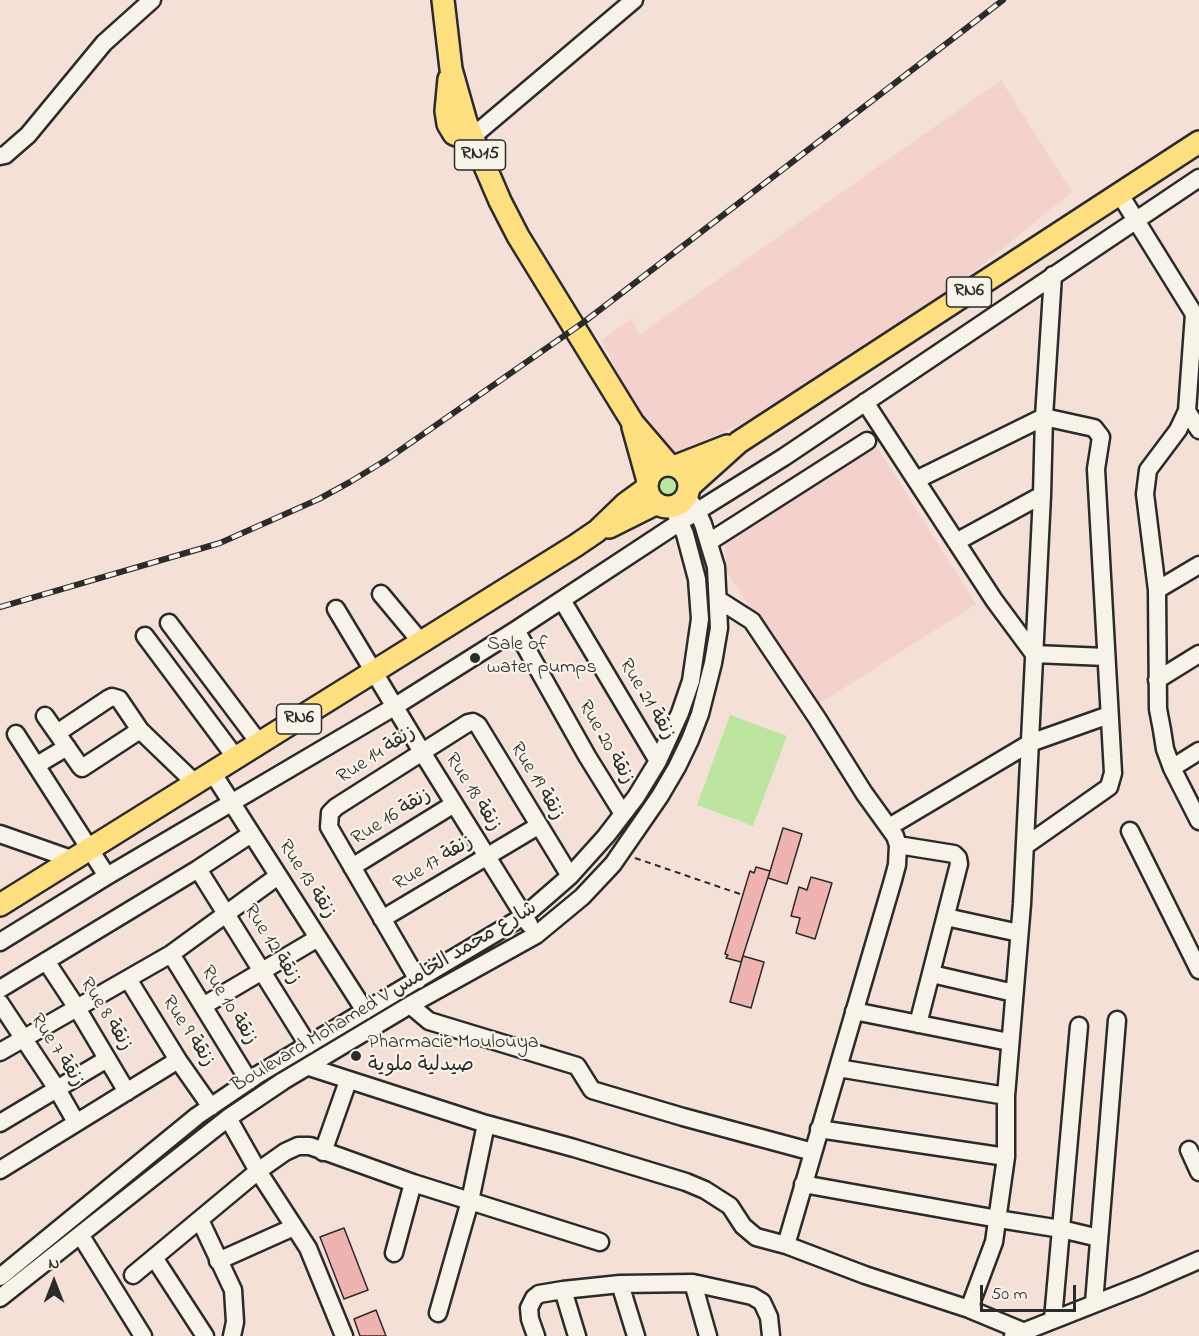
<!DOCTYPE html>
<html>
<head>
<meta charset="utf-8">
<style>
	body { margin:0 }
	#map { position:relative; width:1199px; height:1336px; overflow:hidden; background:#f5e0d8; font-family:"Indie Flower",sans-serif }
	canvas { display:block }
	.north { position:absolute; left:24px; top:1252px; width:60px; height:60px; -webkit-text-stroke:4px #f7f3e8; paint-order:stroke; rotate:0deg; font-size:16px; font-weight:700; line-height:24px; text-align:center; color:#2b2b2b }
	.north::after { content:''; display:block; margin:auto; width:21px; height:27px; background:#2b2b2b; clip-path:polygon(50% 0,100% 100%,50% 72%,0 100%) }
	.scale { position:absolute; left:980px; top:1285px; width:96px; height:27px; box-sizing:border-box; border:3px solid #2b2b2b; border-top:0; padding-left:8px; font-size:18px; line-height:21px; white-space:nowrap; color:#2b2b2b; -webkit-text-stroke:4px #f7f3e8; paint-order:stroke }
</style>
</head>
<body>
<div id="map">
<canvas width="1199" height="1336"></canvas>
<div class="north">N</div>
<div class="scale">50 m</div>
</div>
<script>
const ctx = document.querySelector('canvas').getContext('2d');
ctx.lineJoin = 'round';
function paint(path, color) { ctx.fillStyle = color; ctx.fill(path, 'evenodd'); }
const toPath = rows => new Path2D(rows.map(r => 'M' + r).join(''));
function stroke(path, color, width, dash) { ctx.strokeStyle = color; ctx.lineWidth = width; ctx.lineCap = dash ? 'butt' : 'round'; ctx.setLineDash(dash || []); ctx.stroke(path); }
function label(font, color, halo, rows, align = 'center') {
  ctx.font = font + ' "Indie Flower","Playpen Sans Arabic",sans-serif'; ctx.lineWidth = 4.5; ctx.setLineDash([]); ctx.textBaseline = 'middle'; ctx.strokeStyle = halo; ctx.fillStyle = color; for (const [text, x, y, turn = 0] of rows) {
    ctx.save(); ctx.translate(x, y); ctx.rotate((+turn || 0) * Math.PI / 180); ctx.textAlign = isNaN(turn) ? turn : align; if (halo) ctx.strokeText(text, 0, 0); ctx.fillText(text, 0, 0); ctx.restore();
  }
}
paint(toPath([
	[1001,80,1072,192,969,276,745,422,674,454,646,430,602,340,632,318,639,335],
	[875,444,976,604,814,707,727,572,724,540]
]), '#f3d2cd');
paint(toPath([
	'654 486a15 15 0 1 1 30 0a15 15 0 1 1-30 0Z',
	[730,715,787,736,753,826,697,805]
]), '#bde5a0');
const building = toPath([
	[783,828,802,834,787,884,768,878,783,828],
	[756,867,770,871,741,962,726,958,728,955,725,954,750,871,754,873,756,867],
	[811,877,832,883,815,939,796,933,800,918,791,916,799,887,807,890,811,877],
	[743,956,764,962,751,1008,730,1002,743,956],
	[344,1228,368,1290,344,1299,320,1237,344,1228],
	[376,1310,386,1336,360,1336,354,1319,376,1310]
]);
paint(building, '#efb3b2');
stroke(building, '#2b2b2b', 1.5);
const minor = toPath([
	[472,137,634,0],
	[0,156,5,155,28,135,104,43,152,0],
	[1119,193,1199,322],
	[1194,314,1187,411,1178,430,1148,470,1145,494,1157,590,1158,709,1162,730,1165,749,1172,768,1199,821],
	[865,402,994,600,1034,654,1106,657],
	[1187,411,1199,430],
	[916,480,1044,417,1094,428,1101,437,1096,469,1113,773,1109,787,1025,846],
	[712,540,867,441],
	[956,542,1042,495],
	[1157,590,1199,565],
	[381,594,421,642],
	[562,600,658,761],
	[719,600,752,621,817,718,864,793,895,836,898,845,897,865,893,880,786,1245],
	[336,609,422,752,529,924],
	[169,623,260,744],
	[516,630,587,756,623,814],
	[145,636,236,758],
	[1157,680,1199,654],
	[45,716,80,766,82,768,140,730],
	[57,733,108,699,112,697,119,699,140,730,195,783],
	[16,734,107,876],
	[37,765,67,747],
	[1172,768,1199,751],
	[212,772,365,1011],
	[889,827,1030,743,1109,715],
	[1130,831,1199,970],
	[0,834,74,860],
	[898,845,954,854,958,858,959,864,918,1024],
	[352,867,454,804],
	[198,869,308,1045],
	[946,917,1019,933],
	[382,919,538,826],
	[0,942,107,876,394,707,516,630,680,522,784,457,1199,178],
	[171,954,249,1081],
	[46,961,77,1008,127,1092],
	[932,974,1014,993],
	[128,979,178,1060,211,1107],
	[418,980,329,827,330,813,336,807,468,723,473,722,478,725,570,876],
	[0,989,198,869,251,834],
	[0,1003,57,1089,76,1122],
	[410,1005,429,1021,577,1066,592,1090,683,1117,813,1152],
	[203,1006,318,938],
	[854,1011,1009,1042],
	[0,1052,171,954,278,876],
	[309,1067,486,1124,574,1148,686,1182,705,1190,730,1206,743,1226,756,1237,786,1245,865,1275,969,1309,1022,1331],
	[838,1068,1006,1096],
	[228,1118,258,1171,308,1248,344,1336],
	[0,1123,107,1059],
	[819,1129,1006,1157],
	[1189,1150,1199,1172],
	[323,1152,348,1081],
	[0,1170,178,1060],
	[803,1184,998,1219,1061,1229,1099,1238],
	[200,1220,233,1290,235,1322,232,1336],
	[81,1236,143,1336],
	[394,1253,413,1183],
	[155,1259,205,1336],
	[218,1261,294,1227],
	[133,1275,258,1171,285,1152,298,1146,310,1146,413,1183,600,1242],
	[0,1277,197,1116,259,1074,524,916,570,876,606,836,636,797,658,761,680,713,691,681,700,619,697,579,685,534,673,507],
	[620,1284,636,1336],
	[563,1290,577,1336],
	[0,1298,228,1118,283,1081,410,1005,536,935,582,897,613,864,660,796,677,767,690,740,700,714,713,663,719,628,716,567,703,524,697,511,687,497],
	[1094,1303,1117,1020],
	[969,1309,994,1242,1006,1157,1006,1096,1022,904,1042,495,1044,417,1053,275],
	[438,1313,470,1201,486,1124],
	[1053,1319,1079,1026],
	[536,1336,530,1319,529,1308,534,1298,539,1294,563,1290,620,1284,693,1283],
	[708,1336,693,1283,752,1296,762,1302,769,1317,771,1336],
	[1013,1336,1142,1285,1199,1260]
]);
const major = toPath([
	[443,0,451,69,466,122,500,201,518,236,633,423,669,465],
	[449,79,446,111,448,124,454,134,462,137,472,137],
	[633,427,648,481],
	'647 486a21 21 0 1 1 42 0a21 21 0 1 1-42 0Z',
	[676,466,727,446],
	[690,486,739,442,1199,142],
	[609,527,655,504],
	[0,905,575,546,597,531,625,504,647,488]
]);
stroke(minor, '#2b2b2b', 21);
stroke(major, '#2b2b2b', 26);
stroke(toPath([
	[635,858,740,894]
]), '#2b2b2b', 2, [6, 4.5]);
stroke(minor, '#f7f3e8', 16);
stroke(major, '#fedf80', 21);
const rail = toPath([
	[0,607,220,543,319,499,350,482,386,460,584,322,1003,0]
]);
stroke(rail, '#2b2b2b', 6);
stroke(rail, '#f7f3e8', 4, [11]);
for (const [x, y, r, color] of [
	[475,658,6,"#2b2b2b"],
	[356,1056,6,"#2b2b2b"]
]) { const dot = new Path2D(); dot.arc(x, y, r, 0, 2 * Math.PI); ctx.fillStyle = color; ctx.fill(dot); stroke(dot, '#f7f3e8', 2); }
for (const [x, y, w] of [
	[480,155,51],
	[969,292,45],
	[299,719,45]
]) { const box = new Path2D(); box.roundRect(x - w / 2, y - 15, w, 30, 4.5); ctx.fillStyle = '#f7f3e8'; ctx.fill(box); stroke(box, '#2b2b2b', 1.5); }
label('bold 18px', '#2b2b2b', null, [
	["RN15",480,155],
	["RN6",969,292],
	["RN6",299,719]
]);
label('20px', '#2b2b2b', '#f7f3e8', [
	["Sale of",487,646],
	["water pumps",487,669],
	["Pharmacie Moulouya",368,1044],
	["صيدلية ملوية",368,1067]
], 'left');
label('20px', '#2b2b2b', '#f7f3e8', [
	["Rue 21 زنقة",646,700,59],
	["Rue 20 زنقة",605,743,60],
	["Rue 14 زنقة",377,756,-33],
	["Rue 19 زنقة",536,782,59],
	["Rue 18 زنقة",472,793,58],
	["Rue 16 زنقة",392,818,-32],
	["Rue 17 زنقة",434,864,-31],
	["Rue 13 زنقة",306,880,57],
	["Rue 12 زنقة",271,945,58],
	["Boulevard Mohamed V شارع محمد الخامس",385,998,-31],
	["Rue 10 زنقة",228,1006,58],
	["Rue 8 زنقة",105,1015,58],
	["Rue 9 زنقة",187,1032,57],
	["Rue 7 زنقة",56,1051,57]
]);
</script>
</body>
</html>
